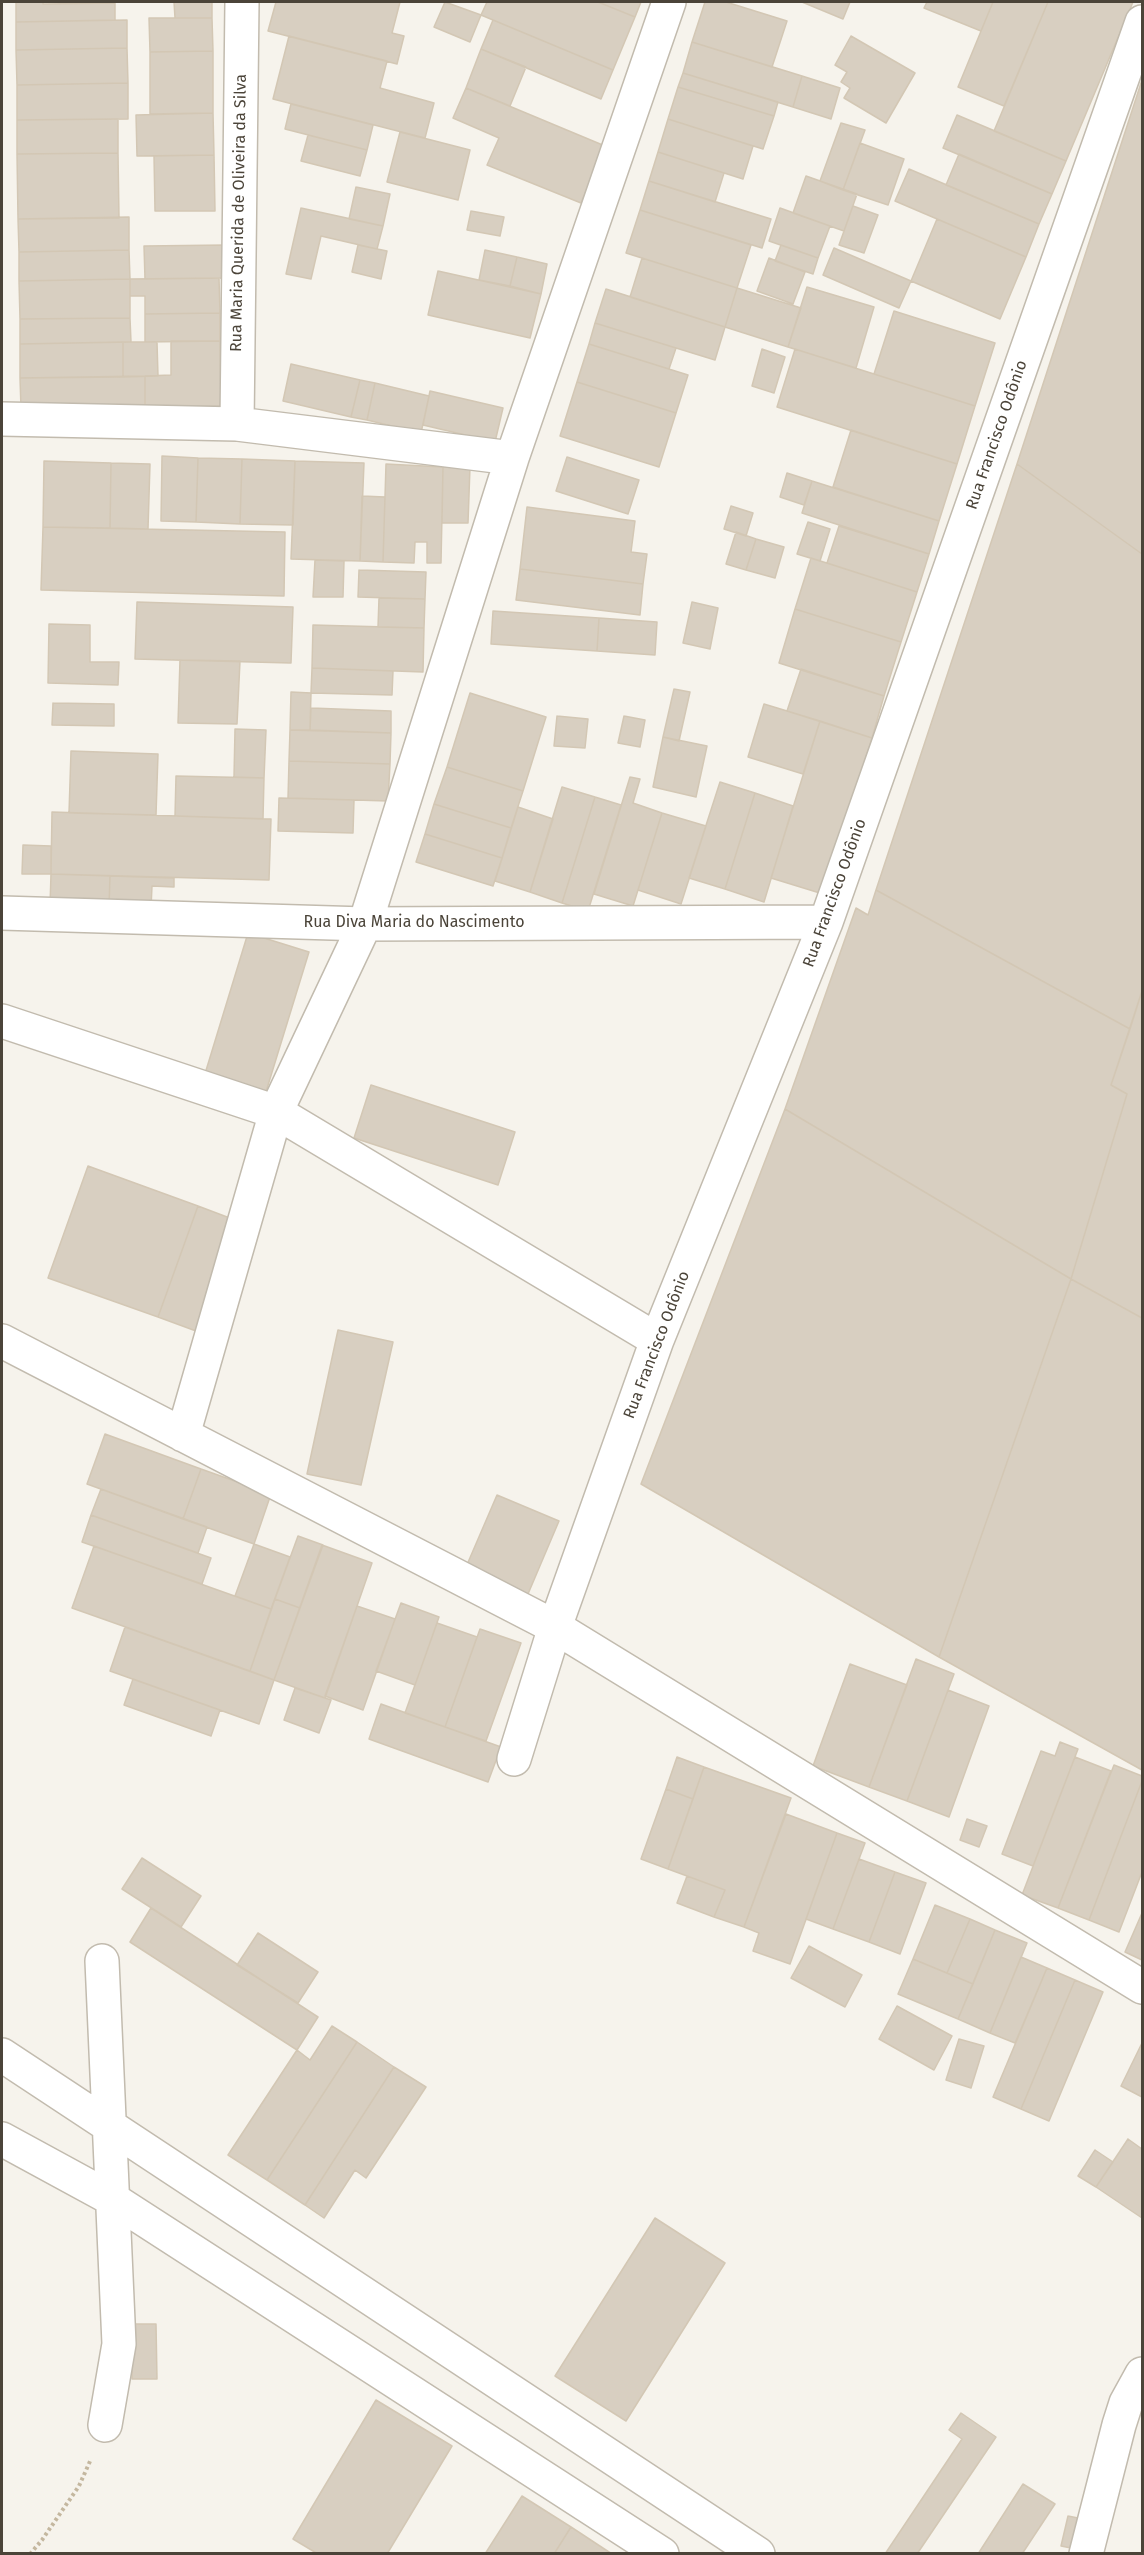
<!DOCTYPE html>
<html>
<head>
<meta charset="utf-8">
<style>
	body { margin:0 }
	#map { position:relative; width:1144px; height:2555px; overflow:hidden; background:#f6f3ec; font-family:"Fira Sans",sans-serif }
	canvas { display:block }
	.frame { position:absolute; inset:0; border:3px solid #4b4439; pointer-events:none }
</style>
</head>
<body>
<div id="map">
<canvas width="1144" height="2555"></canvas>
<div class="frame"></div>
</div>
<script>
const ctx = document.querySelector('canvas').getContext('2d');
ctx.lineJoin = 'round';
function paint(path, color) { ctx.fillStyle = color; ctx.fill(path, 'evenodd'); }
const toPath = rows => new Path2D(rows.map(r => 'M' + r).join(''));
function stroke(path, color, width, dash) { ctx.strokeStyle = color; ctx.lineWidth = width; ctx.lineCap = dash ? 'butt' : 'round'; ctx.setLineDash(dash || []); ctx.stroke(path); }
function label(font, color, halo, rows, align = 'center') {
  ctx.font = font + ' "Fira Sans",sans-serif'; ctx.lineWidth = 5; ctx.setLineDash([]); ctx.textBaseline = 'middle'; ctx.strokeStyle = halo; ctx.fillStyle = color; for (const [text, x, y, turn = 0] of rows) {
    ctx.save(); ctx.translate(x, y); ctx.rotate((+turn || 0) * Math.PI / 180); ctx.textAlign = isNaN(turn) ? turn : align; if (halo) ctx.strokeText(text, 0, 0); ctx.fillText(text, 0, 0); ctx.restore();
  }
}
const building = toPath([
	[16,2,43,2,43,4,115,3,115,20,16,22,16,2],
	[174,2,212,2,212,18,175,18,174,2],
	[276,2,400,2,392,33,404,36,397,64,268,31,276,2],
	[445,2,481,15,470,42,434,27,445,2],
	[487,2,598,2,635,17,613,70,481,15,487,2],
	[598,2,641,2,635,17,598,2],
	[705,2,726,2,787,21,772,67,692,42,705,2],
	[802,2,850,2,843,19,802,2],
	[927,2,993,2,981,31,924,8,927,2],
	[993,2,1048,2,1004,106,958,87,993,2],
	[1048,2,1133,2,1066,161,994,131,1048,2],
	[149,18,212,18,213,51,150,52,149,18],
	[127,20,127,48,16,50,16,22,127,20],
	[493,20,613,70,601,99,481,49,493,20],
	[289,36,387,61,380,88,434,103,425,138,273,99,289,36],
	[851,36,915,73,886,123,844,98,850,88,841,82,847,72,835,65,851,36],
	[692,42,802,76,793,107,683,73,692,42],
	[127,48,128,83,17,85,16,50,127,48],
	[481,49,526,67,510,106,466,88,481,49],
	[213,51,213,113,150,114,150,52,213,51],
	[683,73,778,102,774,116,678,87,683,73],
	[802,76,840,88,831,119,793,107,802,76],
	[1142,80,1142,554,1017,464,1142,80],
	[128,83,128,119,17,120,17,85,128,83],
	[678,87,774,116,763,149,668,119,678,87],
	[466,88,605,146,581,203,487,165,499,138,453,118,466,88],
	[291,104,373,125,367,150,285,129,291,104],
	[213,113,214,155,137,156,136,115,213,113],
	[957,115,1066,161,1052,194,943,148,957,115],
	[118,119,118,153,17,154,17,120,118,119],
	[668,119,753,146,743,179,658,152,668,119],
	[841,123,865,130,843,190,820,181,841,123],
	[400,132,470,150,458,200,387,182,400,132],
	[308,135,367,150,360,176,301,161,308,135],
	[860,143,904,159,888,205,843,190,860,143],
	[658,152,724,173,715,202,649,181,658,152],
	[118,153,119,218,18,219,17,154,118,153],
	[959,154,1052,194,1039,224,946,185,959,154],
	[214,155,215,211,155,211,154,156,214,155],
	[909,169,1039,224,1026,257,895,201,909,169],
	[806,176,857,194,844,231,793,213,806,176],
	[649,181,771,219,762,248,640,210,649,181],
	[356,187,390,194,383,226,349,219,356,187],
	[853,206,878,215,864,253,839,245,853,206],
	[301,208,383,226,377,249,321,236,311,279,286,274,301,208],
	[780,208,830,226,818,258,769,241,780,208],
	[640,210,751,245,737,288,626,253,640,210],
	[471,211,504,217,500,236,467,230,471,211],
	[129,217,129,250,19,252,18,219,129,217],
	[937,219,1026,257,1000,319,911,281,937,219],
	[226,245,226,278,145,279,144,246,226,245],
	[358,245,387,251,381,279,352,272,358,245],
	[781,245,818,258,813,274,775,261,781,245],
	[834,248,911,281,899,308,823,275,834,248],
	[129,250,130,279,19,281,19,252,129,250],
	[485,250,517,257,510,286,479,280,485,250],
	[517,257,547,264,541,294,510,286,517,257],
	[642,258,737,288,725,327,630,297,642,258],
	[769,258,805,272,793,304,757,291,769,258],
	[438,271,541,294,530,338,428,315,438,271],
	[219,278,220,313,145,314,145,296,130,296,130,279,219,278],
	[130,279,130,318,20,319,19,281,130,279],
	[807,287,874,307,856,368,788,347,807,287],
	[737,288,801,308,788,347,725,327,737,288],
	[606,289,725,327,715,360,595,323,606,289],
	[894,311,995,343,975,406,874,374,894,311],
	[220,313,220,341,145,342,145,314,220,313],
	[130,318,131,342,20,344,20,319,130,318],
	[595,323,676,348,669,369,589,344,595,323],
	[171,341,220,341,221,406,145,407,145,376,171,375,171,341],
	[123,342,123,377,20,378,20,344,123,342],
	[123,342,157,342,158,376,123,377,123,342],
	[589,344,688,375,676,413,577,382,589,344],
	[762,349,785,357,774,393,752,386,762,349],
	[795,349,975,406,957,464,777,407,795,349],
	[291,364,360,380,351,417,283,401,291,364],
	[145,376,145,407,21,408,20,378,145,376],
	[360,380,375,383,367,420,351,417,360,380],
	[577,382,676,413,659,467,560,436,577,382],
	[375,383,429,396,421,433,367,420,375,383],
	[430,391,503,408,495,442,423,425,430,391],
	[851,430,957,464,939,521,833,487,851,430],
	[162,456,198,458,196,522,161,521,162,456],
	[567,457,639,480,628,514,556,491,567,457],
	[198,458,242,459,240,524,196,522,198,458],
	[242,459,295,461,293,525,240,524,242,459],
	[44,461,111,463,110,528,43,527,44,461],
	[295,461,364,463,360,561,291,559,295,461],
	[111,463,150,464,148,529,110,528,111,463],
	[386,464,443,467,441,563,427,563,427,542,415,542,414,563,383,562,386,464],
	[1017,464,1142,554,1142,991,1130,1029,876,890,1017,464],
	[443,467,470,467,468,523,442,523,443,467],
	[787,473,812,481,804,505,780,497,787,473],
	[812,481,939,521,929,554,802,513,812,481],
	[362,496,385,497,383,562,360,561,362,496],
	[731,506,753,513,746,536,724,529,731,506],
	[527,507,635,521,631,552,647,554,643,584,520,569,527,507],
	[808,522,830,529,820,561,797,554,808,522],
	[839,526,929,554,917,592,827,563,839,526],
	[43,527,285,532,284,596,41,590,43,527],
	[736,532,756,539,746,570,726,564,736,532],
	[756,539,784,547,775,578,746,570,756,539],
	[811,558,917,592,901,642,795,609,811,558],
	[315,560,344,561,343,597,313,597,315,560],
	[520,569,643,584,640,615,516,600,520,569],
	[359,570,426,572,425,599,358,597,359,570],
	[379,598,425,599,424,628,378,627,379,598],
	[137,602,293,607,291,663,135,659,137,602],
	[692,602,718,608,710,649,683,643,692,602],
	[795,609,901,642,884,696,779,663,795,609],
	[493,611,599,618,597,651,491,644,493,611],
	[599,618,657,622,655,655,597,651,599,618],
	[49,624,90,625,90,662,119,662,118,685,48,683,49,624],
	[313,625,424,628,423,672,312,668,313,625],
	[180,660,240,661,237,724,178,723,180,660],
	[312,668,393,671,392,695,311,693,312,668],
	[801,669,884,696,872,738,787,711,801,669],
	[674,689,690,692,679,741,663,737,674,689],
	[291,692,311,693,310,730,290,730,291,692],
	[470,693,546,717,523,791,447,767,470,693],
	[53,703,114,704,114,726,52,725,53,703],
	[764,704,820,721,803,774,748,757,764,704],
	[311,708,391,711,391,733,310,730,311,708],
	[557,716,588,719,585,748,554,746,557,716],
	[624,716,645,720,640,747,618,743,624,716],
	[820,721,872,738,823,894,771,878,820,721],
	[235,729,266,730,264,778,234,777,235,729],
	[290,730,391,733,390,764,289,761,290,730],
	[663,737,707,746,696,797,653,787,663,737],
	[71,751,158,754,156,815,69,813,71,751],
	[289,761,390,764,388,801,288,798,289,761],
	[447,767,523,791,511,828,434,804,447,767],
	[176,776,264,778,263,819,175,816,176,776],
	[630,777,640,779,633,803,662,813,633,906,594,894,630,777],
	[720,782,755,793,725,889,689,878,720,782],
	[562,787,595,797,562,903,530,892,562,787],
	[755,793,793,806,764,902,725,889,755,793],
	[595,797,621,805,588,911,562,903,595,797],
	[279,798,354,800,353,833,278,831,279,798],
	[434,804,511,828,502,858,425,834,434,804],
	[518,807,553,819,530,892,495,881,518,807],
	[52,812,271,819,269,880,51,874,52,812],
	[662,813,706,826,681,904,638,890,662,813],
	[425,834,502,858,493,886,416,862,425,834],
	[23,845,51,846,51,874,22,874,23,845],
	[51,874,110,876,109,907,50,906,51,874],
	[110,876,174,878,174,887,152,886,151,908,109,907,110,876],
	[876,890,1130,1029,1111,1085,1127,1094,1071,1279,785,1109,856,908,868,915,876,890],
	[248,933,309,952,265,1095,204,1077,248,933],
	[1142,991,1142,1318,1071,1279,1127,1094,1111,1085,1142,991],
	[371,1085,515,1132,498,1185,354,1138,371,1085],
	[785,1109,1071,1279,939,1657,641,1484,785,1109],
	[88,1166,198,1206,158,1317,48,1278,88,1166],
	[198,1206,235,1220,196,1331,158,1317,198,1206],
	[1071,1279,1142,1318,1142,1770,939,1657,1071,1279],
	[338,1330,393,1342,361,1485,307,1474,338,1330],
	[105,1434,201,1469,183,1519,87,1484,105,1434],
	[201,1469,271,1494,254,1544,183,1519,201,1469],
	[101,1489,207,1527,198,1553,91,1515,101,1489],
	[497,1495,559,1521,528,1594,466,1567,497,1495],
	[91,1515,211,1558,202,1584,82,1542,91,1515],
	[298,1536,323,1545,300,1608,275,1599,298,1536],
	[254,1544,290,1557,271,1609,235,1596,254,1544],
	[322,1545,372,1563,325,1698,274,1680,322,1545],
	[94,1546,271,1609,250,1671,72,1608,94,1546],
	[275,1599,300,1608,274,1680,250,1671,275,1599],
	[401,1603,439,1617,415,1685,376,1671,401,1603],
	[357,1606,395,1619,363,1710,325,1696,357,1606],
	[437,1623,477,1637,445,1727,405,1713,437,1623],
	[125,1627,274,1680,259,1724,110,1671,125,1627],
	[480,1629,521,1643,486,1741,445,1727,480,1629],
	[916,1659,954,1674,907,1801,869,1787,916,1659],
	[850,1664,907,1685,869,1787,813,1766,850,1664],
	[133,1679,220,1710,211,1736,124,1705,133,1679],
	[295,1688,331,1700,319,1733,284,1720,295,1688],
	[948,1690,989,1706,949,1817,907,1801,948,1690],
	[381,1704,501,1747,488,1782,369,1739,381,1704],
	[1060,1742,1078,1749,1033,1866,1002,1854,1041,1751,1055,1756,1060,1742],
	[677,1757,704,1767,693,1799,666,1789,677,1757],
	[1075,1757,1111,1771,1058,1908,1022,1895,1075,1757],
	[1114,1765,1142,1776,1142,1781,1089,1920,1058,1908,1114,1765],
	[704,1767,791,1798,744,1927,714,1917,725,1890,668,1869,704,1767],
	[1142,1781,1142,1872,1119,1932,1089,1920,1142,1781],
	[666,1789,693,1799,668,1869,641,1859,666,1789],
	[786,1814,837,1833,790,1964,753,1951,759,1933,744,1927,786,1814],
	[967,1819,987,1826,979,1847,960,1840,967,1819],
	[837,1833,865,1843,833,1929,806,1919,837,1833],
	[142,1858,201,1896,181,1927,122,1889,142,1858],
	[859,1859,895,1872,869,1942,833,1929,859,1859],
	[895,1872,926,1883,900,1954,869,1942,895,1872],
	[687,1876,725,1890,714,1917,677,1903,687,1876],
	[935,1905,970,1919,947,1973,913,1959,935,1905],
	[151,1908,318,2017,297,2050,130,1942,151,1908],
	[1142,1913,1142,1960,1125,1952,1142,1913],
	[970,1919,995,1930,973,1984,947,1973,970,1919],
	[995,1930,1027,1943,990,2033,958,2019,995,1930],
	[258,1933,318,1972,298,2003,237,1965,258,1933],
	[809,1946,862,1975,845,2007,791,1978,809,1946],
	[1021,1957,1047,1968,1015,2043,990,2033,1021,1957],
	[913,1959,973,1984,958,2019,898,1994,913,1959],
	[1047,1968,1075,1980,1021,2109,993,2097,1047,1968],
	[1075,1980,1103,1992,1049,2121,1021,2109,1075,1980],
	[897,2006,952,2036,934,2070,879,2039,897,2006],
	[332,2026,357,2042,267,2180,228,2155,297,2050,310,2060,332,2026],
	[959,2039,984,2046,971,2088,946,2080,959,2039],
	[357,2042,394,2067,305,2205,267,2180,357,2042],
	[1142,2043,1142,2097,1121,2086,1142,2043],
	[394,2067,426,2087,366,2178,355,2170,324,2218,305,2205,394,2067],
	[1128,2139,1142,2149,1142,2218,1096,2187,1128,2139],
	[1095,2150,1113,2162,1096,2187,1078,2176,1095,2150],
	[655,2218,725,2263,626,2421,555,2376,655,2218],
	[132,2324,156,2324,157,2379,132,2379,132,2324],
	[376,2400,452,2446,387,2554,318,2554,293,2539,376,2400],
	[961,2413,996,2437,917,2554,885,2554,962,2439,949,2430,961,2413],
	[1023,2484,1055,2504,1022,2554,978,2554,1023,2484],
	[522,2496,571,2527,554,2554,485,2554,522,2496],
	[1068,2516,1083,2519,1076,2549,1061,2546,1068,2516],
	[571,2527,612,2554,554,2554,571,2527]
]);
paint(building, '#d8cfc1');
stroke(building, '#d3c7b4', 1.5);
const minor = toPath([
	[2,419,237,424,512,458],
	[237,424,242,2],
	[2,913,365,924,826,922],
	[2,1021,276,1112,657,1340],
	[2,1341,555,1627,1142,1987],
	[183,1435,276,1112,365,924,512,458,669,2],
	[514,1759,555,1627,657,1340,826,922,1142,22],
	[102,1961,119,2344,105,2425],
	[2,2055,758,2554],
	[2,2139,114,2200,662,2554],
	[1086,2554,1119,2425,1126,2403,1142,2374]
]);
stroke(minor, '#c2bbae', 36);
stroke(toPath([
	[30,2554,42,2540,79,2486,91,2459]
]), '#c4b79f', 4, [3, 3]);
stroke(minor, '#fff', 33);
label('16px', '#4b4439', '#fff', [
	["Rua Maria Querida de Oliveira da Silva",239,213,-89],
	["Rua Francisco Odônio",997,435,-71],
	["Rua Francisco Odônio",835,893,-70],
	["Rua Diva Maria do Nascimento",414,923],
	["Rua Francisco Odônio",657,1345,-69]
]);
</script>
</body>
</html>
